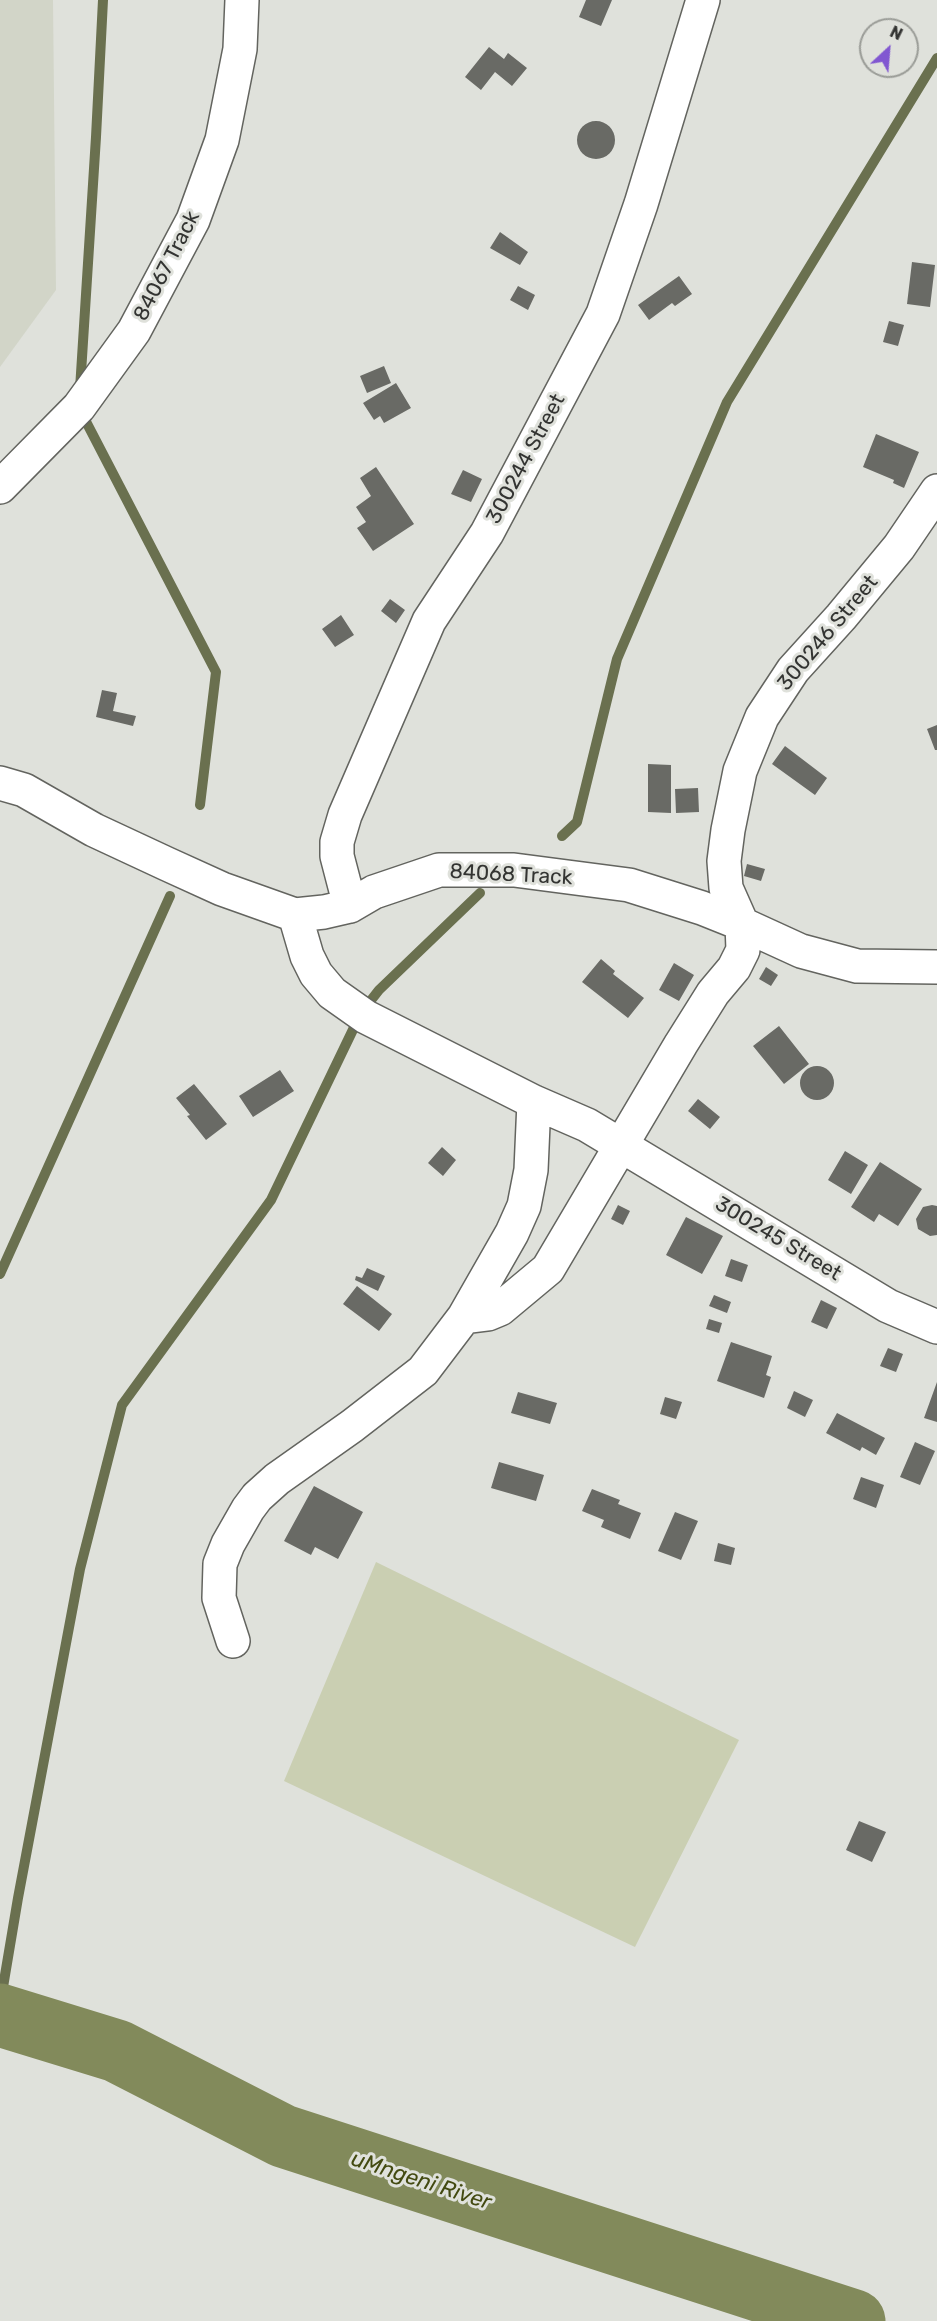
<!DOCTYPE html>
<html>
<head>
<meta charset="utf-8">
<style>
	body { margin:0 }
	#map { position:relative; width:937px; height:2321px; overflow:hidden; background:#dfe1db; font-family:Rubik,sans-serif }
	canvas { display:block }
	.north { position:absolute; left:859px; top:18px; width:60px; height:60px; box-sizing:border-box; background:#dfe1db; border:2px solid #9a9c97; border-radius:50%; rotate:26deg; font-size:16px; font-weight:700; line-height:24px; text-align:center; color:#333432 }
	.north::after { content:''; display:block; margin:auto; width:21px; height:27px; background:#8157d1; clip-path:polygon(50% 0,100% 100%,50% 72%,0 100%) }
</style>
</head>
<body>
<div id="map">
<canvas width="937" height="2321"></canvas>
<div class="north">N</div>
</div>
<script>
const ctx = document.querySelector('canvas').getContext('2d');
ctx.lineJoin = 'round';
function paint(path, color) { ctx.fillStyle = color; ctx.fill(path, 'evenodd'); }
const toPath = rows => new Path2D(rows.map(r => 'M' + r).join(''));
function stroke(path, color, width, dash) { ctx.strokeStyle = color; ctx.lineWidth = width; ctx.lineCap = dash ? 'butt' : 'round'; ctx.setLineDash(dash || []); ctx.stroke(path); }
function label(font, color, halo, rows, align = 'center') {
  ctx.font = font + ' Rubik,sans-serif'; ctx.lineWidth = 6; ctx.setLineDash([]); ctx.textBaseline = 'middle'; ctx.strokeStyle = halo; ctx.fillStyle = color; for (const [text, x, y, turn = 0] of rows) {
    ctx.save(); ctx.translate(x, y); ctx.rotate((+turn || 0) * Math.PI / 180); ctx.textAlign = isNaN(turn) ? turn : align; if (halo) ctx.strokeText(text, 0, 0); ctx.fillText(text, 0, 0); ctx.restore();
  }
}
paint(toPath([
	[0,0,53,0,56,290,0,367]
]), '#d2d5c8');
paint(toPath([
	[376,1562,739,1740,635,1947,284,1781]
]), '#cacfb2');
stroke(toPath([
	[80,389,96,137,103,0],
	[80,410,216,672,200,805],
	[562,836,577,822,617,659,727,402,937,58],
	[0,1274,170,896],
	[0,2005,18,1898,80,1569,122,1405,271,1200,361,1013,379,990,480,893]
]), '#6a704f', 10);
stroke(toPath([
	[0,2015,117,2051,283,2136,854,2321]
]), '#828a5b', 63);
paint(toPath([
	[586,0,612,0,601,26,579,17],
	[489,47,504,59,508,53,527,68,512,86,495,72,481,90,465,77],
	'577 140a19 19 0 1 1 38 0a19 19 0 1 1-38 0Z',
	[500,232,528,252,520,265,490,248],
	[912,262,935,265,930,307,907,304],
	[679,276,692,294,675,306,672,303,649,320,638,305],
	[518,286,535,295,528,310,510,300],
	[889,321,904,325,898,346,883,342],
	[384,366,391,383,367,393,360,376],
	[396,383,411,408,384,423,380,416,374,420,363,403],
	[876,434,919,452,904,488,893,483,894,480,863,467],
	[376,467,414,524,373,551,357,528,366,522,356,507,371,496,360,478],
	[463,470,482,479,471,502,451,494],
	[390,599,405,610,396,623,381,611],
	[341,615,354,635,335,647,322,629],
	[102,690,117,693,113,711,136,716,133,726,96,717],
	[937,725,937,750,935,750,927,729],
	[785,746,827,778,815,795,772,764],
	[648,764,671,765,671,813,648,812],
	[698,788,699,812,676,813,675,789],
	[747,864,765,869,761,881,744,876],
	[601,959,615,971,613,974,644,998,628,1018,582,982],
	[674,963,694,975,679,1001,659,990],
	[766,967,778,975,771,986,759,979],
	[779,1026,809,1064,784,1084,753,1046],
	'800 1083a17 17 0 1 1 34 0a17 17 0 1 1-34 0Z',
	[280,1070,294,1091,253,1117,239,1096],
	[194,1084,227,1124,206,1140,187,1116,190,1115,176,1098],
	[698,1099,720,1117,710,1129,688,1111],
	[442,1147,456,1160,443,1176,428,1163],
	[845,1151,868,1165,851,1194,828,1180],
	[880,1162,922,1189,898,1226,879,1214,874,1222,851,1207],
	[618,1205,630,1211,623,1225,611,1219],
	[932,1205,937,1206,937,1235,930,1236,918,1229,916,1219,923,1207],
	[686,1217,723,1236,702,1274,666,1255],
	[731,1259,748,1265,742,1282,725,1276],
	[367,1268,385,1276,378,1291,355,1280,356,1276,362,1278],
	[357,1286,392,1314,379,1331,343,1304],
	[714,1295,731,1302,727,1313,709,1306],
	[821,1300,837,1308,827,1329,811,1322],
	[709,1319,722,1323,719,1333,706,1329],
	[731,1342,772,1356,766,1375,771,1377,764,1398,717,1381],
	[888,1348,903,1354,896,1372,880,1366],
	[937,1382,937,1422,924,1418],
	[794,1391,813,1400,805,1417,787,1408],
	[518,1392,557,1403,550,1424,511,1413],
	[665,1397,682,1402,676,1419,660,1414],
	[837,1413,885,1438,876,1455,862,1447,860,1451,826,1433],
	[915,1442,935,1451,920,1485,900,1477],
	[499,1462,544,1475,536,1501,491,1488],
	[861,1477,884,1485,876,1508,853,1499],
	[314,1486,363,1512,338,1559,315,1547,311,1555,284,1541],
	[592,1489,620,1500,618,1504,641,1513,630,1539,601,1527,604,1520,582,1511],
	[675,1512,698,1521,681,1560,658,1551],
	[718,1543,735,1548,731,1565,714,1561],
	[859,1821,886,1832,872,1862,846,1850]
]), '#696a65');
const minor = toPath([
	[0,487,79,407,134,331,193,220,222,140,240,49,242,0],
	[0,783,24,790,94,830,167,864,222,889,295,915,324,912,350,906,374,892,439,870,514,870,629,885,702,908,742,924,801,951,857,966,937,967],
	[350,906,337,856,337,842,345,815,429,621,487,533,603,314,641,204,703,0],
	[295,915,307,956,316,974,332,993,366,1017,534,1102,587,1125,888,1306,937,1327],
	[464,1317,488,1314,500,1309,548,1269,681,1044,713,993,734,968,743,950,742,924,726,888,724,861,728,830,740,771,762,717,793,670,841,617,899,547,937,491],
	[233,1641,219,1598,220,1564,228,1544,248,1509,257,1497,277,1479,352,1426,423,1371,464,1317,512,1233,524,1206,531,1170,534,1102]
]);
stroke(minor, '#63645f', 36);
stroke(minor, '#fff', 33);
label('21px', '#333432', '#dfe1db', [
	["84067 Track",167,266,-63],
	["300244 Street",526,459,-62],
	["300246 Street",828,633,-50],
	["84068 Track",511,875,3],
	["300245 Street",778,1239,31]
]);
label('italic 22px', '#434a11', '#dfe1db', [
	["uMngeni River",421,2181,18]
]);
</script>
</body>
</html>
